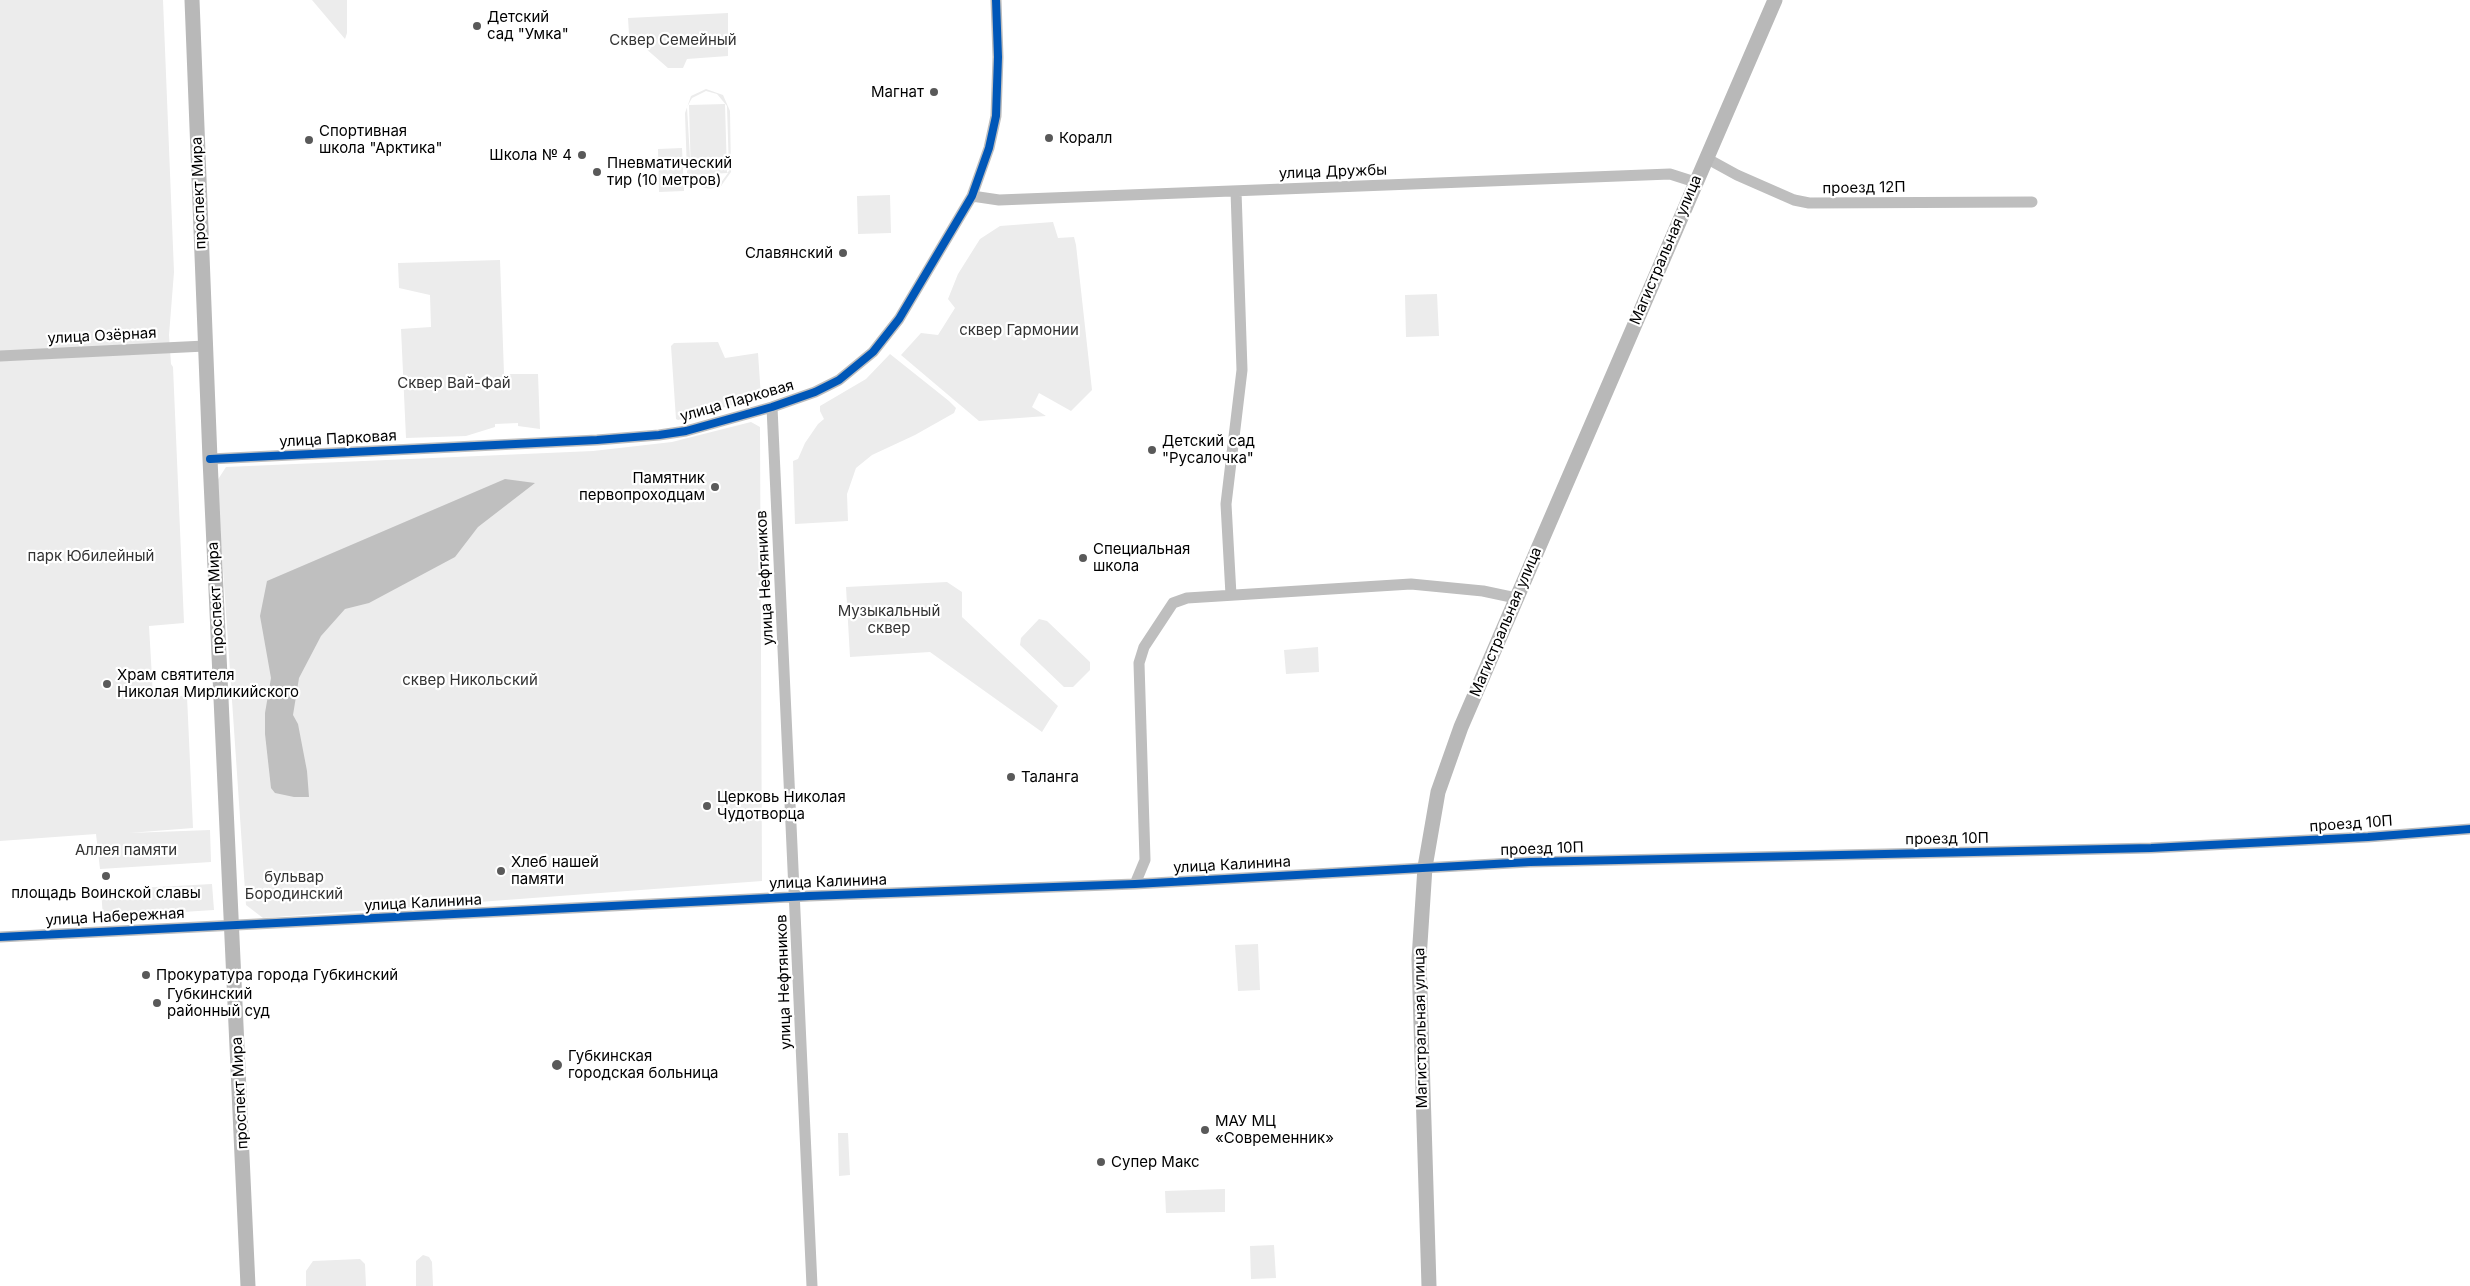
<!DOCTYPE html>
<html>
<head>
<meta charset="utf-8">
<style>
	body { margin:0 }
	canvas { display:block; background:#fff }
</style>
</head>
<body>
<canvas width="2470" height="1286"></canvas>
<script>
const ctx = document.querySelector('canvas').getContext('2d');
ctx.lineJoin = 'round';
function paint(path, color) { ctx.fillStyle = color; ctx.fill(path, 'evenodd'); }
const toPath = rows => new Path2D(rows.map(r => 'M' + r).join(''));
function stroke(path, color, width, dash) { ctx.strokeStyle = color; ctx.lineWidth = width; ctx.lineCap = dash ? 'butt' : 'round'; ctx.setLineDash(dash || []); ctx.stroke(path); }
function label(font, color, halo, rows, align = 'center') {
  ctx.font = font + ' Inter,sans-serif'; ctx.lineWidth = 4.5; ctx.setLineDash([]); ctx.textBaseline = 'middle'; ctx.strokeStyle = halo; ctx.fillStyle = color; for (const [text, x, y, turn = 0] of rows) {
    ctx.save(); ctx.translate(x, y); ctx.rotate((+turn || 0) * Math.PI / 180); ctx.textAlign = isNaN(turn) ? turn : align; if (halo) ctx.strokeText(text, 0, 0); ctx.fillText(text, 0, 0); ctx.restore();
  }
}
paint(toPath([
	[0,0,163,0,174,272,169,335,171,364,173,367,184,623,149,626,153,695,187,696,193,828,129,833,210,830,211,862,100,869,96,834,0,841],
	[312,0,347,0,347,33,345,39],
	[728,13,728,56,687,59,683,68,668,68,629,34,628,18],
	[706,89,723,95,730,111,731,172,721,186,710,189,698,186,687,173,685,113,691,96],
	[706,91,717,94,727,106,729,171,727,173,725,104,689,105,691,175,687,107,692,98],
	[728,173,720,184,710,187,699,184,691,175],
	[682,148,684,191,659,192,658,149],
	[890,195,891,233,858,234,857,196],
	[1053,222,1058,238,1074,237,1076,245,1092,390,1071,411,1039,393,1032,407,1046,416,979,421,901,355,921,333,938,335,955,308,948,299,958,274,980,239,1000,226],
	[500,260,504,374,538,374,540,429,518,426,518,423,495,424,495,427,466,436,406,438,401,329,431,327,430,295,399,288,398,263],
	[1437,294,1439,336,1406,337,1405,295],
	[718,342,725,358,758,353,761,397,678,420,676,419,671,346,674,343],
	[890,354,949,401,956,408,954,413,915,435,872,455,856,468,847,494,848,521,795,524,793,461,798,459,805,443,818,424,824,419,820,411,820,406,866,379],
	[751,422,760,427,762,881,263,918,246,905,217,481,226,467,593,451,672,442],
	[947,582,962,592,962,617,1058,706,1042,732,930,652,850,657,846,587],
	[1039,619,1047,621,1090,662,1090,670,1073,687,1064,687,1020,645,1021,638],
	[1318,647,1319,672,1286,674,1284,650],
	[212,884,214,910,103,917,101,890],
	[1258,944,1260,990,1238,991,1235,945],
	[838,1133,848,1133,850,1175,839,1176],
	[1225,1189,1225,1212,1166,1213,1165,1191],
	[1274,1245,1276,1278,1251,1279,1250,1246],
	[423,1255,429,1257,432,1262,433,1286,416,1286,416,1261],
	[360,1259,365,1264,366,1286,306,1286,306,1271,313,1261]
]), '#ececec');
paint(toPath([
	[505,479,535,483,478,527,455,557,369,603,345,609,321,636,299,678,293,715,298,724,307,771,309,797,294,797,275,793,271,788,265,734,265,713,271,678,260,616,267,581]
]), '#bfbfbf');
stroke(toPath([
	[1706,158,1737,175,1794,200,1809,203,2032,202],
	[972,196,999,200,1670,174,1695,182],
	[0,356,205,346],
	[772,407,812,1286],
	[210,459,597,440,659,435,686,431,772,407,815,392,839,380,873,352,899,319,972,196,989,148,996,116,998,57,996,0],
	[1231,595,1226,504,1242,370,1236,191],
	[1135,884,1145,860,1139,663,1144,647,1173,603,1187,598,1411,584,1483,591,1516,598],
	[0,937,809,896,1135,884,1530,862,2151,848,2368,837,2470,829]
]), '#bebebe', 11);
stroke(toPath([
	[192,0,210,459,248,1286],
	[1429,1286,1419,959,1425,867,1438,792,1461,727,1775,0]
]), '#b8b8b8', 15);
stroke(toPath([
	[210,459,597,440,659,435,686,431,772,407,815,392,839,380,873,352,899,319,972,196,989,148,996,116,998,57,996,0],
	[0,937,809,896,1135,884,1530,862,2151,848,2368,837,2470,829]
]), '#0057b8', 8);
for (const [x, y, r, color] of [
	[477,26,5,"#595959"],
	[934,92,5,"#595959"],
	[1049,138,5,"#595959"],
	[309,140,5,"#595959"],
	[582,155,5,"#595959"],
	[597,172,5,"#595959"],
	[843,253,5,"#595959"],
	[1152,450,5,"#595959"],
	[715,487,5,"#595959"],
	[1083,558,5,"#595959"],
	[107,684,5,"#595959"],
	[1011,777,5,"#595959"],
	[707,806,5,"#595959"],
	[501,871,5,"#595959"],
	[106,876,5,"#595959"],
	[146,975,5,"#595959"],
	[157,1003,5,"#595959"],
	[557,1065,6,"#595959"],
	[1205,1130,5,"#595959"],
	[1101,1162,5,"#595959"]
]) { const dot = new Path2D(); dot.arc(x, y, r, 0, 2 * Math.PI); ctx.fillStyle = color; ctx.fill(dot); stroke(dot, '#fff', 2); }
label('15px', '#000', '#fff', [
	["Детский",487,17],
	["сад \"Умка\"",487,34],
	["Магнат",924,92,"right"],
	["Спортивная",319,131],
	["школа \"Арктика\"",319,148],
	["Коралл",1059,138],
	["Школа № 4",572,155,"right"],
	["Пневматический",607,163],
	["тир (10 метров)",607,180],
	["Славянский",833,253,"right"],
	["Детский сад",1162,441],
	["\"Русалочка\"",1162,458],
	["Памятник",705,478,"right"],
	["первопроходцам",705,495,"right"],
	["Специальная",1093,549],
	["школа",1093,566],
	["Храм святителя",117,675],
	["Николая Мирликийского",117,692],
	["Таланга",1021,777],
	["Церковь Николая",717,797],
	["Чудотворца",717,814],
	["Хлеб нашей",511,862],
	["памяти",511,879],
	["площадь Воинской славы",106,893,"center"],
	["Прокуратура города Губкинский",156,975],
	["Губкинский",167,994],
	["районный суд",167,1011],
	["Губкинская",568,1056],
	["городская больница",568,1073],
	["МАУ МЦ",1215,1121],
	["«Современник»",1215,1138],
	["Супер Макс",1111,1162]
], 'left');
label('15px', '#333', '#fff', [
	["Сквер Семейный",673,40],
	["сквер Гармонии",1019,330],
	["Сквер Вай-Фай",454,383],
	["парк Юбилейный",91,556],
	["Музыкальный",889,611],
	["сквер",889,628],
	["сквер Никольский",470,680],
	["Аллея памяти",126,850],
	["бульвар",294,877],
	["Бородинский",294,894]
]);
label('15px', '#000', '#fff', [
	["улица Дружбы",1333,172,-2],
	["проезд 12П",1864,188,-1],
	["проспект Мира",199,193,-92],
	["Магистральная улица",1666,250,-67],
	["улица Озёрная",102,336,-3],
	["улица Парковая",737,401,-16],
	["улица Парковая",338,439,-3],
	["улица Нефтяников",765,578,-93],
	["проспект Мира",216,598,-93],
	["Магистральная улица",1506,622,-67],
	["проезд 10П",2351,824,-4],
	["проезд 10П",1947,839,-1],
	["проезд 10П",1542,849,-2],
	["улица Калинина",1232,865,-3],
	["улица Калинина",828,882,-2],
	["улица Калинина",423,903,-3],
	["улица Набережная",115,917,-3],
	["улица Нефтяников",784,982,-92],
	["Магистральная улица",1421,1028,-91],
	["проспект Мира",240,1093,-93]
]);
</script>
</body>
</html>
